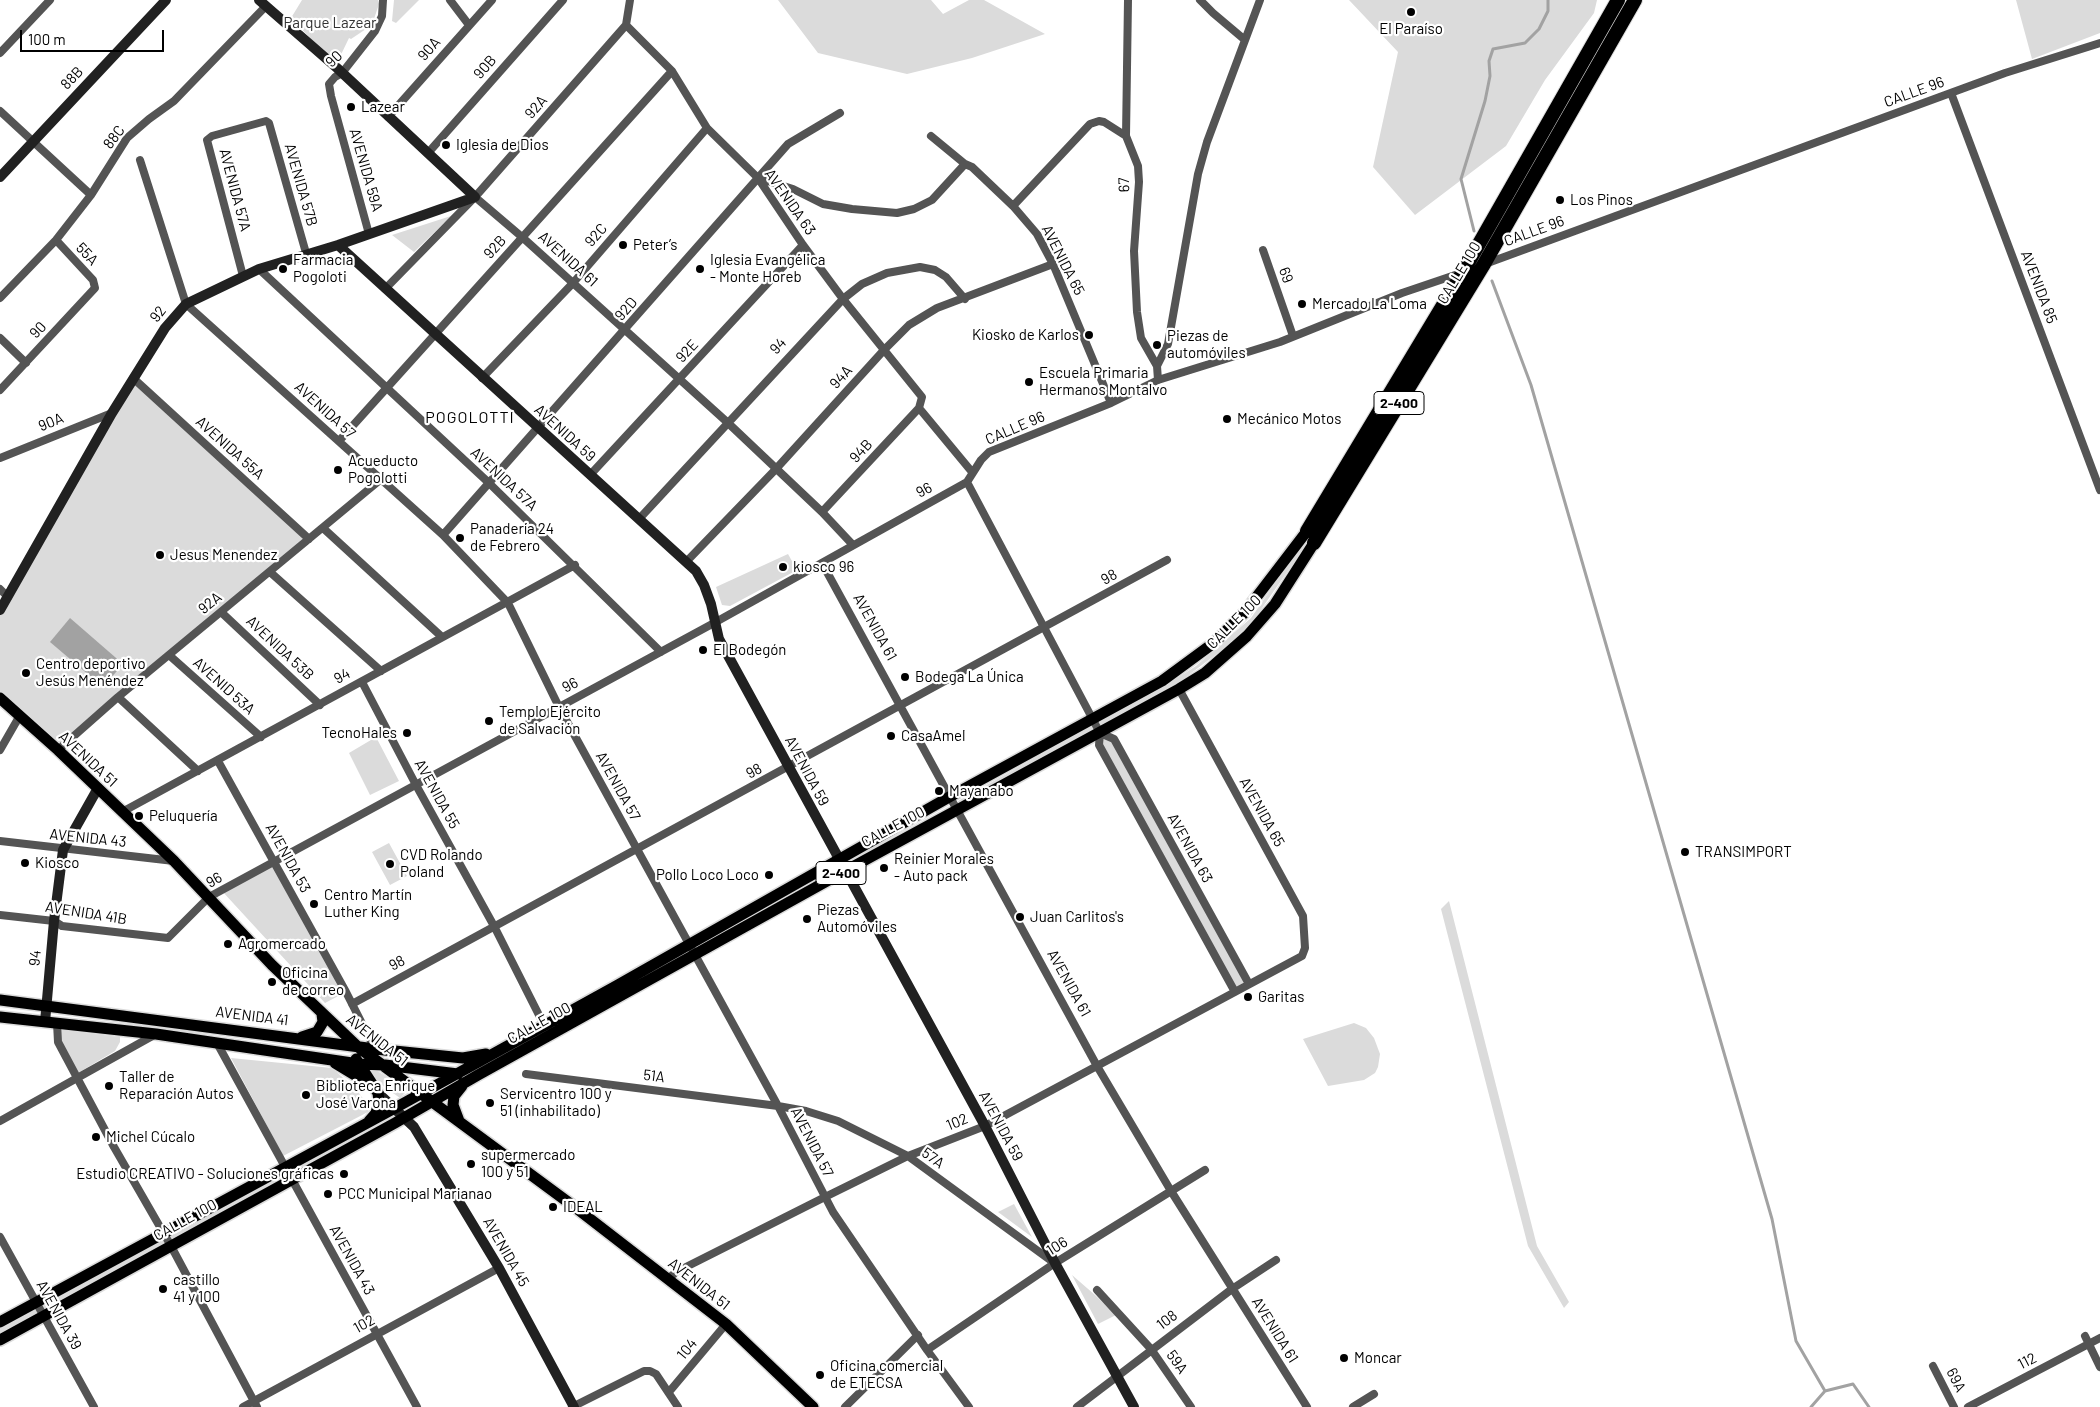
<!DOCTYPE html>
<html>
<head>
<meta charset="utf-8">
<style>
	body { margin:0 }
	#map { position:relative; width:2100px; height:1407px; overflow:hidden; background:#fff; font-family:Barlow,sans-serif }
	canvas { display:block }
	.scale { position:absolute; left:20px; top:30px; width:144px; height:22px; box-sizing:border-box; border:2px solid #000; border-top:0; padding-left:6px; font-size:15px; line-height:18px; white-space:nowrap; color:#000; -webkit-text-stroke:4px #fff; paint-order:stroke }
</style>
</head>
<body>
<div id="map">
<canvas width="2100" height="1407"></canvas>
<div class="scale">100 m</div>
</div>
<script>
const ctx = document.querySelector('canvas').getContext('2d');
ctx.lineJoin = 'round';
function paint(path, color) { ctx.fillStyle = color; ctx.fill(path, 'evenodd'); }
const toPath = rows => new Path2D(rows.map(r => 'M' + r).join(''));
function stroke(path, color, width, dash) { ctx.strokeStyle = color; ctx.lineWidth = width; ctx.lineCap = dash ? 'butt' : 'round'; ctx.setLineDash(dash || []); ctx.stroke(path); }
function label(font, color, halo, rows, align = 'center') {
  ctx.font = font + ' Barlow,sans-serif'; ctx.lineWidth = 4.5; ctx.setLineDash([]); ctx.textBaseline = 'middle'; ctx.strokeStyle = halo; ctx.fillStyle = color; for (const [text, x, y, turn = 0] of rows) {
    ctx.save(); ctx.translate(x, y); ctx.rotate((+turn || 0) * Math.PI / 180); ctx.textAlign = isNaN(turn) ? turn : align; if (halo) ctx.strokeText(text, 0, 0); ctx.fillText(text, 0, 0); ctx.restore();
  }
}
paint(toPath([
	[302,0,378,0,379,4,372,25,351,39,349,38,336,65,291,18],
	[394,0,419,0,396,23,392,21],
	[778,0,931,0,943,14,969,0,984,0,1045,34,972,58,907,74,818,53],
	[1349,0,1597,0,1594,13,1545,80,1506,146,1415,215,1373,167,1398,52],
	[2016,0,2100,0,2100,33,2032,59],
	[451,216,414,252,392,235],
	[1472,273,1313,535,1253,621,1222,650,1174,686,1100,725,1099,722,1171,682,1196,666,1251,618,1301,546,1468,274],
	[133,378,309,539,58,750,0,698,0,610],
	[788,554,797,570,730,606,722,605,716,587],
	[1092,726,1094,728,959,803,958,801],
	[376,737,399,781,370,795,349,753],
	[1103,737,1112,741,1245,983,1236,988,1102,745],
	[389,843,407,876,390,885,372,852],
	[275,863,346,992,325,1003,222,891],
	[1449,901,1537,1246,1569,1302,1564,1308,1528,1246,1441,909],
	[1354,1023,1366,1028,1374,1038,1380,1054,1378,1067,1375,1073,1364,1080,1328,1086,1303,1039],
	[61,1030,120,1037,120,1042,115,1051,78,1073,60,1039],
	[231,1058,332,1068,356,1089,370,1108,368,1112,283,1156],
	[374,1069,399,1084,405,1093,400,1098,376,1081,370,1075,371,1070],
	[394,1115,390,1120,0,1334,0,1328],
	[1014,1204,1032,1237,998,1212],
	[1072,1275,1095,1295,1116,1315,1098,1324]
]), '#dbdbdb');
paint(toPath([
	[70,618,123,664,103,687,50,642]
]), '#a2a2a2');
stroke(toPath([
	[1474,231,1461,179,1485,101,1490,76,1489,61,1493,49,1525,43,1539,29,1548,11,1548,0],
	[1492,281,1531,385,1772,1219,1796,1341,1825,1391],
	[1811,1407,1825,1391,1853,1384,1869,1407]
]), '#a2a2a2', 3);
const primary = toPath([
	[0,698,58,750,174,861,272,965,358,1047,576,1208,726,1324,813,1407],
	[0,1000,375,1049,463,1058,486,1054],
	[0,1017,156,1034,359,1064,385,1065,458,1074],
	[302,1037,317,1032,323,1022,322,1014],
	[356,1059,378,1093,379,1101,376,1113,369,1121],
	[335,1063,368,1083],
	[459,1121,453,1105,454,1096,462,1086],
	[0,1322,395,1108,616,986,951,796,1162,681,1215,642,1245,612,1307,531],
	[0,1340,395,1123,478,1075,845,871,1179,689,1205,673,1247,636,1275,604,1314,543]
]);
const highway = toPath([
	[1307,531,1463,272,1618,0],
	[1314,543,1484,264,1635,0]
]);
stroke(primary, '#dbdbdb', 14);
stroke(highway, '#dbdbdb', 16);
stroke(toPath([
	[450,0,469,25],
	[1128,0,1126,136,1138,166,1139,182,1134,251,1137,312,1141,338,1157,366],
	[1200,0,1213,13,1245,40],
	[626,25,672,71,707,128,758,178,803,245,843,299,922,397,919,408,822,512],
	[0,53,50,0],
	[1951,93,2100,490],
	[0,111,91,195],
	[388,117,492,0],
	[931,136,965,164,972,167,1013,206,1037,234,1053,264,1111,403],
	[428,153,563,0],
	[140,160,186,304,443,535,508,603,559,707,778,1106,833,1212,927,1350,969,1407],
	[758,178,793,189,823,204,852,209,897,213,914,209,932,200,965,164],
	[475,197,522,237,727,422,822,512,852,544],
	[1013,206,1090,124,1099,121,1104,122,1126,136],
	[369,234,331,96,329,84,335,77,342,73,375,31,382,16,383,0],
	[1263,250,1293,336],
	[1485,264,2005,73,2100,43],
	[259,269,489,483,661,652],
	[243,276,207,140,212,136,266,121,269,123,306,253],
	[385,289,475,197,626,25,630,0],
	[0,298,56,240,91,195,127,138,149,119,174,101,266,6],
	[0,338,26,363],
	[133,378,309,539],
	[482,378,573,283,707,128],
	[1158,380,1157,366,1168,344,1198,174,1207,142,1260,0],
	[0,390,95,288,93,280,56,240],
	[919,408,972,472],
	[339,441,672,71],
	[0,458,112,413],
	[590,475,803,245],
	[967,482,981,460,989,452,1111,403,1158,380,1280,342,1402,293,1461,273],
	[967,482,1100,733],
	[639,519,843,299,862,284,887,273,920,267,935,270,946,277,965,299],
	[323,528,442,637],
	[443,535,788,144,840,113],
	[686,562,775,470,884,350,909,325,937,308,1053,264],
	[822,563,1097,1066,1171,1191,1307,1407],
	[270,572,381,671],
	[0,589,8,597],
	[221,612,320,705],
	[169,655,261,737],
	[362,682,416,785,494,926,544,1025],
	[118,697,198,771],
	[0,750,19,717],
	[58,750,118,697,380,480],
	[218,761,346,992,376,1051],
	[122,812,575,565],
	[0,841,174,861],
	[0,915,54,921,62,926,168,938,209,897,714,623,967,482],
	[1235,992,1099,745,1100,733,1114,739,1249,984],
	[352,1004,1167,560],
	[57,1023,58,1042,114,1147,171,1246,257,1407],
	[217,1043,417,1407],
	[526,1074,778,1106,806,1111,838,1121,908,1156,1053,1262],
	[0,1121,156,1034],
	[0,1237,94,1407],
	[668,1279,676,1272,825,1197,908,1156,985,1126,1302,956,1305,948,1303,916,1179,689],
	[1097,1290,1151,1349,1191,1407],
	[2085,1336,2100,1367],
	[927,1350,1055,1263,1205,1170],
	[1933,1366,1954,1407],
	[669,1392,726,1324],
	[243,1407,499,1268],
	[572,1407,644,1371,650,1371,656,1374,678,1407],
	[845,1407,918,1335],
	[1077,1407,1232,1289,1276,1260],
	[1353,1407,1374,1394],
	[1968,1407,2100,1338]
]), '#545454', 8);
stroke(toPath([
	[0,177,166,0],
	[338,245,696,571,704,585,711,604,719,639,985,1126,1055,1263,1134,1407],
	[0,610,112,413,165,328,186,304,259,269,338,245,475,197,337,68,259,0],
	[45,1022,54,921,63,850,98,788],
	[378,1093,414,1127,499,1268,574,1407]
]), '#212121', 10);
stroke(primary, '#000', 11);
stroke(highway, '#000', 14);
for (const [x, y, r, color] of [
	[1411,12,5,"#000"],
	[351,107,5,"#000"],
	[446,145,5,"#000"],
	[1560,200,5,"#000"],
	[623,245,5,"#000"],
	[283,269,5,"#000"],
	[700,269,5,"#000"],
	[1302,304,5,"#000"],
	[1089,335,5,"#000"],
	[1157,345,5,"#000"],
	[1029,382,5,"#000"],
	[1227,419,5,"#000"],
	[338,470,5,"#000"],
	[460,538,5,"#000"],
	[160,555,5,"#000"],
	[783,567,5,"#000"],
	[703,650,5,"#000"],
	[26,673,5,"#000"],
	[905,677,5,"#000"],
	[489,721,5,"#000"],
	[407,733,5,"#000"],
	[891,736,5,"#000"],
	[939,791,5,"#000"],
	[139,816,5,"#000"],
	[1685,852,5,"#000"],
	[25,863,5,"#000"],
	[390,864,5,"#000"],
	[884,868,5,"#000"],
	[769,875,5,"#000"],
	[314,904,5,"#000"],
	[1020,917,5,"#000"],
	[807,919,5,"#000"],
	[228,944,5,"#000"],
	[272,982,5,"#000"],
	[1248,997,5,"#000"],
	[109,1086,5,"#000"],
	[306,1095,5,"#000"],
	[490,1103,5,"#000"],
	[96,1137,5,"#000"],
	[471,1164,5,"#000"],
	[344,1174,5,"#000"],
	[328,1194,5,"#000"],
	[553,1207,5,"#000"],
	[163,1289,5,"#000"],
	[1344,1358,5,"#000"],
	[820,1375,5,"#000"]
]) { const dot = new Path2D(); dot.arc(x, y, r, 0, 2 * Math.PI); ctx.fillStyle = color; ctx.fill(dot); stroke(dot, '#fff', 2); }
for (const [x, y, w] of [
	[1399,403,50],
	[841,873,50]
]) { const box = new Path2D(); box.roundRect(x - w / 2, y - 11.5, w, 23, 4); ctx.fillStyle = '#fff'; ctx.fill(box); stroke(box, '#000', 1); }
label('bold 14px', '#000', null, [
	["2-400",1399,403],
	["2-400",841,873]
]);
label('15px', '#323232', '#fff', [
	["Parque Lazear",330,23]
]);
label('15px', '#000', '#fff', [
	["El Paraíso",1411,29,"center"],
	["Lazear",361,107],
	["Iglesia de Dios",456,145],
	["Los Pinos",1570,200],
	["Peter’s",633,245],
	["Farmacia",293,260],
	["Pogoloti",293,277],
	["Iglesia Evangélica",710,260],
	["- Monte Horeb",710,277],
	["Mercado La Loma",1312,304],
	["Kiosko de Karlos",1079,335,"right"],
	["Piezas de",1167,336],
	["automóviles",1167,353],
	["Escuela Primaria",1039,373],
	["Hermanos Montalvo",1039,390],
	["Mecánico Motos",1237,419],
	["Acueducto",348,461],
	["Pogolotti",348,478],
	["Panadería 24",470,529],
	["de Febrero",470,546],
	["Jesus Menendez",170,555],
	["kiosco 96",793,567],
	["El Bodegón",713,650],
	["Centro deportivo",36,664],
	["Jesús Menéndez",36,681],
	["Bodega La Única",915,677],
	["Templo Ejército",499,712],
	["de Salvación",499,729],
	["TecnoHales",397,733,"right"],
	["CasaAmel",901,736],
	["Mayanabo",949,791],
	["Peluquería",149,816],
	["TRANSIMPORT",1695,852],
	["CVD Rolando",400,855],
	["Poland",400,872],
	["Reinier Morales",894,859],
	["- Auto pack",894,876],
	["Kiosco",35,863],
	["Pollo Loco Loco",759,875,"right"],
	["Centro Martín",324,895],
	["Luther King",324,912],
	["Piezas",817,910],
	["Automóviles",817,927],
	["Juan Carlitos's",1030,917],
	["Agromercado",238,944],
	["Oficina",282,973],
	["de correo",282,990],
	["Garitas",1258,997],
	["Taller de",119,1077],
	["Reparación Autos",119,1094],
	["Biblioteca Enrique",316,1086],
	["José Varona",316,1103],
	["Servicentro 100 y",500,1094],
	["51 (inhabilitado)",500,1111],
	["Michel Cúcalo",106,1137],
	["supermercado",481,1155],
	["100 y 51",481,1172],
	["Estudio CREATIVO - Soluciones gráficas",334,1174,"right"],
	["PCC Municipal Marianao",338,1194],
	["IDEAL",563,1207],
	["castillo",173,1280],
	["41 y 100",173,1297],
	["Moncar",1354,1358],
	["Oficina comercial",830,1366],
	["de ETECSA",830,1383]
], 'left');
label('15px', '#000', '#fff', [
	["90A",429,49,-49],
	["90",334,59,-44],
	["90B",485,67,-49],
	["88B",72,78,-47],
	["CALLE 96",1914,92,-20],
	["92A",536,107,-49],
	["88C",114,137,-53],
	["AVENIDA 59A",366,170,74],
	["AVENIDA 57B",301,185,74],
	["67",1124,185,-91],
	["AVENIDA 57A",235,190,75],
	["AVENIDA 63",790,202,55],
	["CALLE 96",1534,231,-20],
	["92C",596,235,-49],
	["92B",495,247,-48],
	["55A",87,254,47],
	["AVENIDA 61",568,259,42],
	["AVENIDA 65",1063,260,63],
	["CALLE 100",1459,273,-59],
	["69",1286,275,70],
	["AVENIDA 85",2039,287,69],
	["92D",626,309,-49],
	["92",158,314,-52],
	["90",38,330,-47],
	["94",778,346,-47],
	["92E",687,351,-47],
	["94A",841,377,-48],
	["AVENIDA 57",325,410,42],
	["90A",51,422,-22],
	["CALLE 96",1015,428,-23],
	["AVENIDA 59",565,433,42],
	["AVENIDA 55A",230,448,42],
	["94B",861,451,-47],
	["AVENIDA 57A",504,479,43],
	["96",924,490,-28],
	["98",1109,577,-29],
	["92A",210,603,-39],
	["CALLE 100",1234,622,-45],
	["AVENIDA 61",875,627,61],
	["AVENIDA 53B",280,648,43],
	["94",342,676,-29],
	["96",570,685,-28],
	["AVENID 53A",224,686,42],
	["AVENIDA 51",88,759,43],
	["98",754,771,-28],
	["AVENIDA 59",807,771,62],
	["AVENIDA 57",618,786,61],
	["AVENIDA 55",437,794,61],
	["AVENIDA 65",1262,812,61],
	["CALLE 100",893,827,-28],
	["AVENIDA 43",88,838,6],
	["AVENIDA 63",1190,848,61],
	["AVENIDA 53",288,858,61],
	["96",214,880,-29],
	["AVENIDA 41B",86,913,9],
	["94",35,958,-84],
	["98",397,963,-28],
	["AVENIDA 61",1069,983,61],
	["AVENIDA 41",252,1016,7],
	["CALLE 100",539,1023,-29],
	["AVENIDA 51",377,1040,38],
	["51A",654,1076,7],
	["102",957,1122,-22],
	["AVENIDA 59",1001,1126,62],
	["AVENIDA 57",812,1142,63],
	["57A",933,1158,36],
	["CALLE 100",185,1220,-29],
	["106",1057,1246,-32],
	["AVENIDA 45",506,1252,60],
	["AVENIDA 43",352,1260,61],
	["AVENIDA 51",699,1284,38],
	["AVENIDA 39",59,1315,61],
	["108",1167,1320,-37],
	["102",364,1324,-29],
	["AVENIDA 61",1275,1330,58],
	["104",687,1349,-50],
	["112",2027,1361,-27],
	["59A",1177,1362,55],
	["69A",1956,1380,63]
]);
ctx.letterSpacing = '1px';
label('16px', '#000', '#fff', [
	["POGOLOTTI",470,418]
]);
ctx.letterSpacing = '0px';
</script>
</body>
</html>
